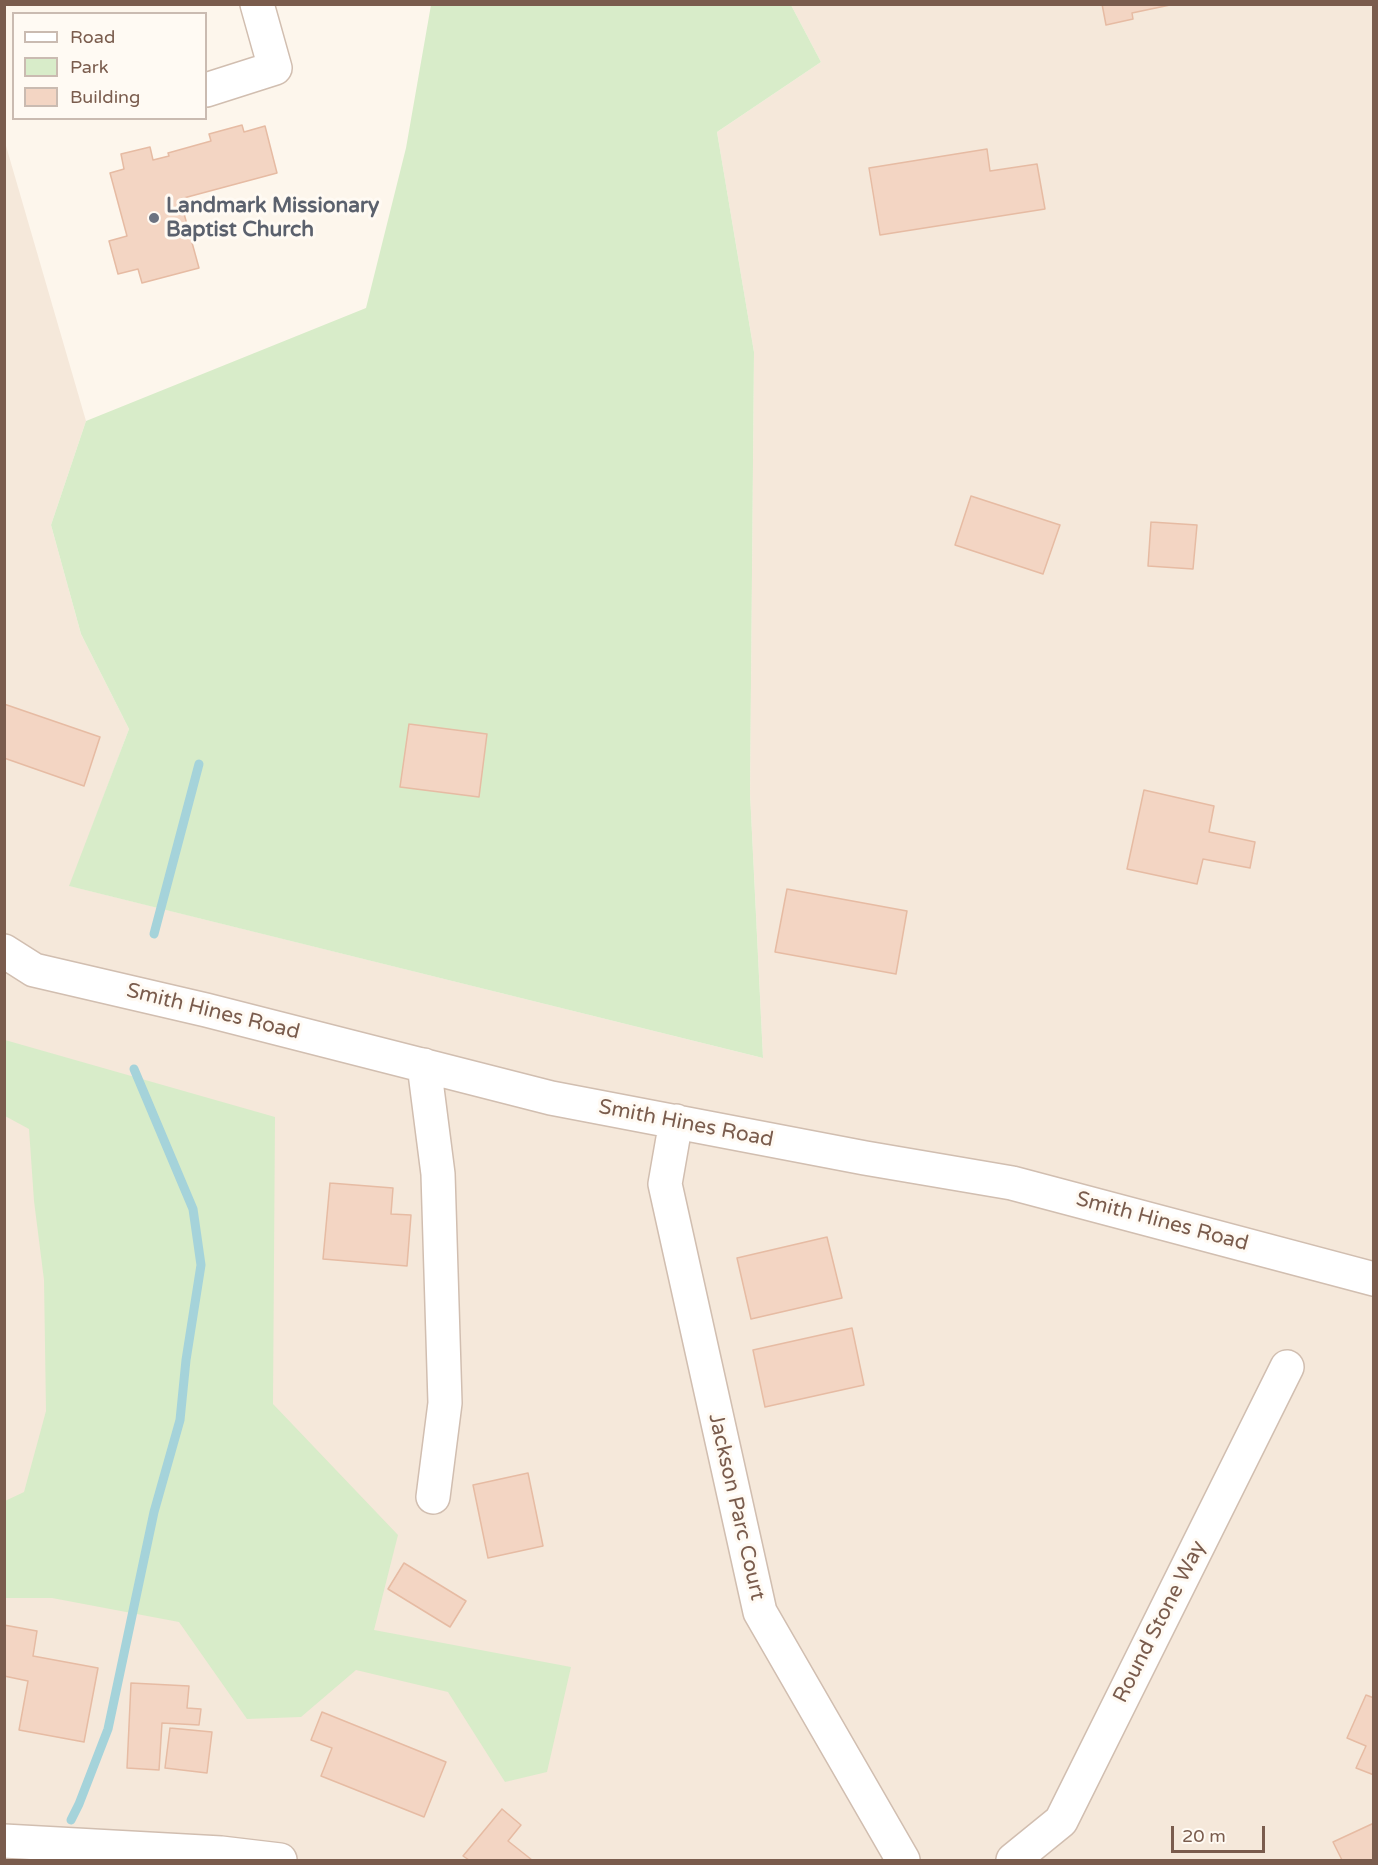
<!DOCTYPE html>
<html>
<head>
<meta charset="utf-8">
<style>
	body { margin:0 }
	#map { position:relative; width:1378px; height:1865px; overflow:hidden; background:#fdf6ec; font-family:"Varela Round",sans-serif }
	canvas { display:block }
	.frame { position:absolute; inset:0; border:6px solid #7a5c4d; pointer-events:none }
	.legend { position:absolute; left:12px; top:12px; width:195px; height:108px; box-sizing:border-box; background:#fffaf3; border:2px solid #cabbb1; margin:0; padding:8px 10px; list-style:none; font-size:18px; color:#7a5c4d }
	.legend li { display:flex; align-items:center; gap:12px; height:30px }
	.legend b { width:30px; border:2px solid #cabbb1 }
	.scale { position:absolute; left:1171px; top:1826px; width:94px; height:27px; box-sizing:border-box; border:3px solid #7a5c4d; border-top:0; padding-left:8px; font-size:18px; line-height:21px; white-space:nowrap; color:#7a5c4d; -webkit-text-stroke:4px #fffaf3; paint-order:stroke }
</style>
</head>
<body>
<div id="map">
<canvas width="1378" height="1865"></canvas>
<div class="frame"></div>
<ul class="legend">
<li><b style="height:8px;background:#fff"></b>Road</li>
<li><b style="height:16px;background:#d8ecc9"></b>Park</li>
<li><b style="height:16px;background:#f3d5c3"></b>Building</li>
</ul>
<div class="scale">20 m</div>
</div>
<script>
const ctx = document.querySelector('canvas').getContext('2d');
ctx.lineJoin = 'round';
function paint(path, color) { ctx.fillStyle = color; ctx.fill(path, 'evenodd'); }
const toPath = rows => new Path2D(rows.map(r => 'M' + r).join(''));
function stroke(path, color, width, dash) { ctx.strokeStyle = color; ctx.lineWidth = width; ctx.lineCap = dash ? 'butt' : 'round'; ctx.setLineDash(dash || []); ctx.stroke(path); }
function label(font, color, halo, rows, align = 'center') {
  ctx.font = font + ' "Varela Round",sans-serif'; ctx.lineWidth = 6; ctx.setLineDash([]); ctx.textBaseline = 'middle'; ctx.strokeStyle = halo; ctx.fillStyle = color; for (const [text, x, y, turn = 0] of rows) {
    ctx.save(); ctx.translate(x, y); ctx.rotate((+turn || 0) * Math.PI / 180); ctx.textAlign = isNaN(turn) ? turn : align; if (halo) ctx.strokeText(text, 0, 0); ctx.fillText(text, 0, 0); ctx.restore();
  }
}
paint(toPath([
	[791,5,1373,5,1373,1860,5,1860,4,139,86,421,51,525,81,634,129,729,70,886,763,1058,750,793,754,352,717,132,821,62]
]), '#f5e8da');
paint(toPath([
	[431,5,791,5,821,62,717,132,754,352,750,793,763,1058,69,886,129,729,81,634,51,525,86,421,366,308,406,148],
	[5,1040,275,1117,273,1404,398,1535,374,1630,571,1667,547,1772,505,1782,448,1692,356,1670,301,1717,247,1719,179,1622,52,1598,5,1598,5,1501,24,1492,46,1411,44,1280,34,1201,29,1129,5,1116]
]), '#d8ecc9');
stroke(toPath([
	[154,934,199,764],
	[71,1820,79,1804,108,1729,154,1512,180,1420,186,1360,201,1265,193,1209,134,1069]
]), '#a5d3da', 9);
const building = toPath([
	[1102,4,1170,4,1170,5,1132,13,1133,19,1106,25,1102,4],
	[242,125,244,132,265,126,277,173,180,199,199,268,142,283,138,269,118,274,109,241,127,236,110,173,124,169,121,154,150,147,153,160,169,156,168,153,211,141,209,134,242,125],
	[987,149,990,171,1037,164,1045,209,880,235,869,168,987,149],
	[971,496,1060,525,1043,574,955,545,971,496],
	[1151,522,1197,525,1193,569,1148,566,1151,522],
	[4,704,100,737,84,786,4,758,4,704],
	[409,724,487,734,479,797,400,787,409,724],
	[1144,790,1214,806,1209,832,1255,842,1250,868,1203,859,1197,884,1127,869,1144,790],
	[787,889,907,911,896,974,775,952,787,889],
	[330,1183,393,1188,391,1214,411,1215,407,1266,323,1259,330,1183],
	[827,1237,842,1298,751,1319,737,1258,827,1237],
	[852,1328,864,1385,765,1407,753,1350,852,1328],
	[528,1473,543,1546,488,1558,473,1485,528,1473],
	[404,1563,466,1601,450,1627,388,1589,404,1563],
	[4,1625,37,1631,33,1656,98,1668,84,1742,19,1730,28,1681,4,1676,4,1625],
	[131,1683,189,1686,187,1708,201,1709,199,1725,162,1723,159,1770,127,1768,131,1683],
	[1366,1695,1374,1698,1374,1775,1356,1768,1366,1746,1347,1738,1366,1695],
	[322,1712,446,1762,424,1817,321,1776,332,1748,311,1740,322,1712],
	[170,1728,212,1732,207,1773,165,1768,170,1728],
	[502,1809,521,1825,508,1841,532,1860,469,1860,463,1856,502,1809],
	[1374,1823,1374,1860,1342,1860,1333,1842,1374,1823]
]);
paint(building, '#f3d5c3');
stroke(building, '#e6bba3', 1.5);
const minor = toPath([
	[206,90,275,68,257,4],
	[4,951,34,970,206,1010,551,1098,865,1158,1012,1183,1374,1279],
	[424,1065,438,1174,445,1403,433,1497],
	[676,1121,665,1184,760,1612,903,1860],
	[4,1841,221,1853,280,1860],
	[1013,1860,1061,1821,1287,1367]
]);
stroke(minor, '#d1beb0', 36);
stroke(minor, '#fff', 33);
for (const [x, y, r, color] of [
	[154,218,6,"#6b7280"]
]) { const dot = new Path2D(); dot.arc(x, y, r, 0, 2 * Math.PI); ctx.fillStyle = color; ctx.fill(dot); stroke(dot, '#fffaf3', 2); }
label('bold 21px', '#5b616d', '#fffaf3', [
	["Landmark Missionary",166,206],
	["Baptist Church",166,230]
], 'left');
label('21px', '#7a5c4d', '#fffaf3', [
	["Smith Hines Road",213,1012,14],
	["Smith Hines Road",686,1124,11],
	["Smith Hines Road",1162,1222,15],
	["Jackson Parc Court",736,1507,77],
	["Round Stone Way",1160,1622,-63]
]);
</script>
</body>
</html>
